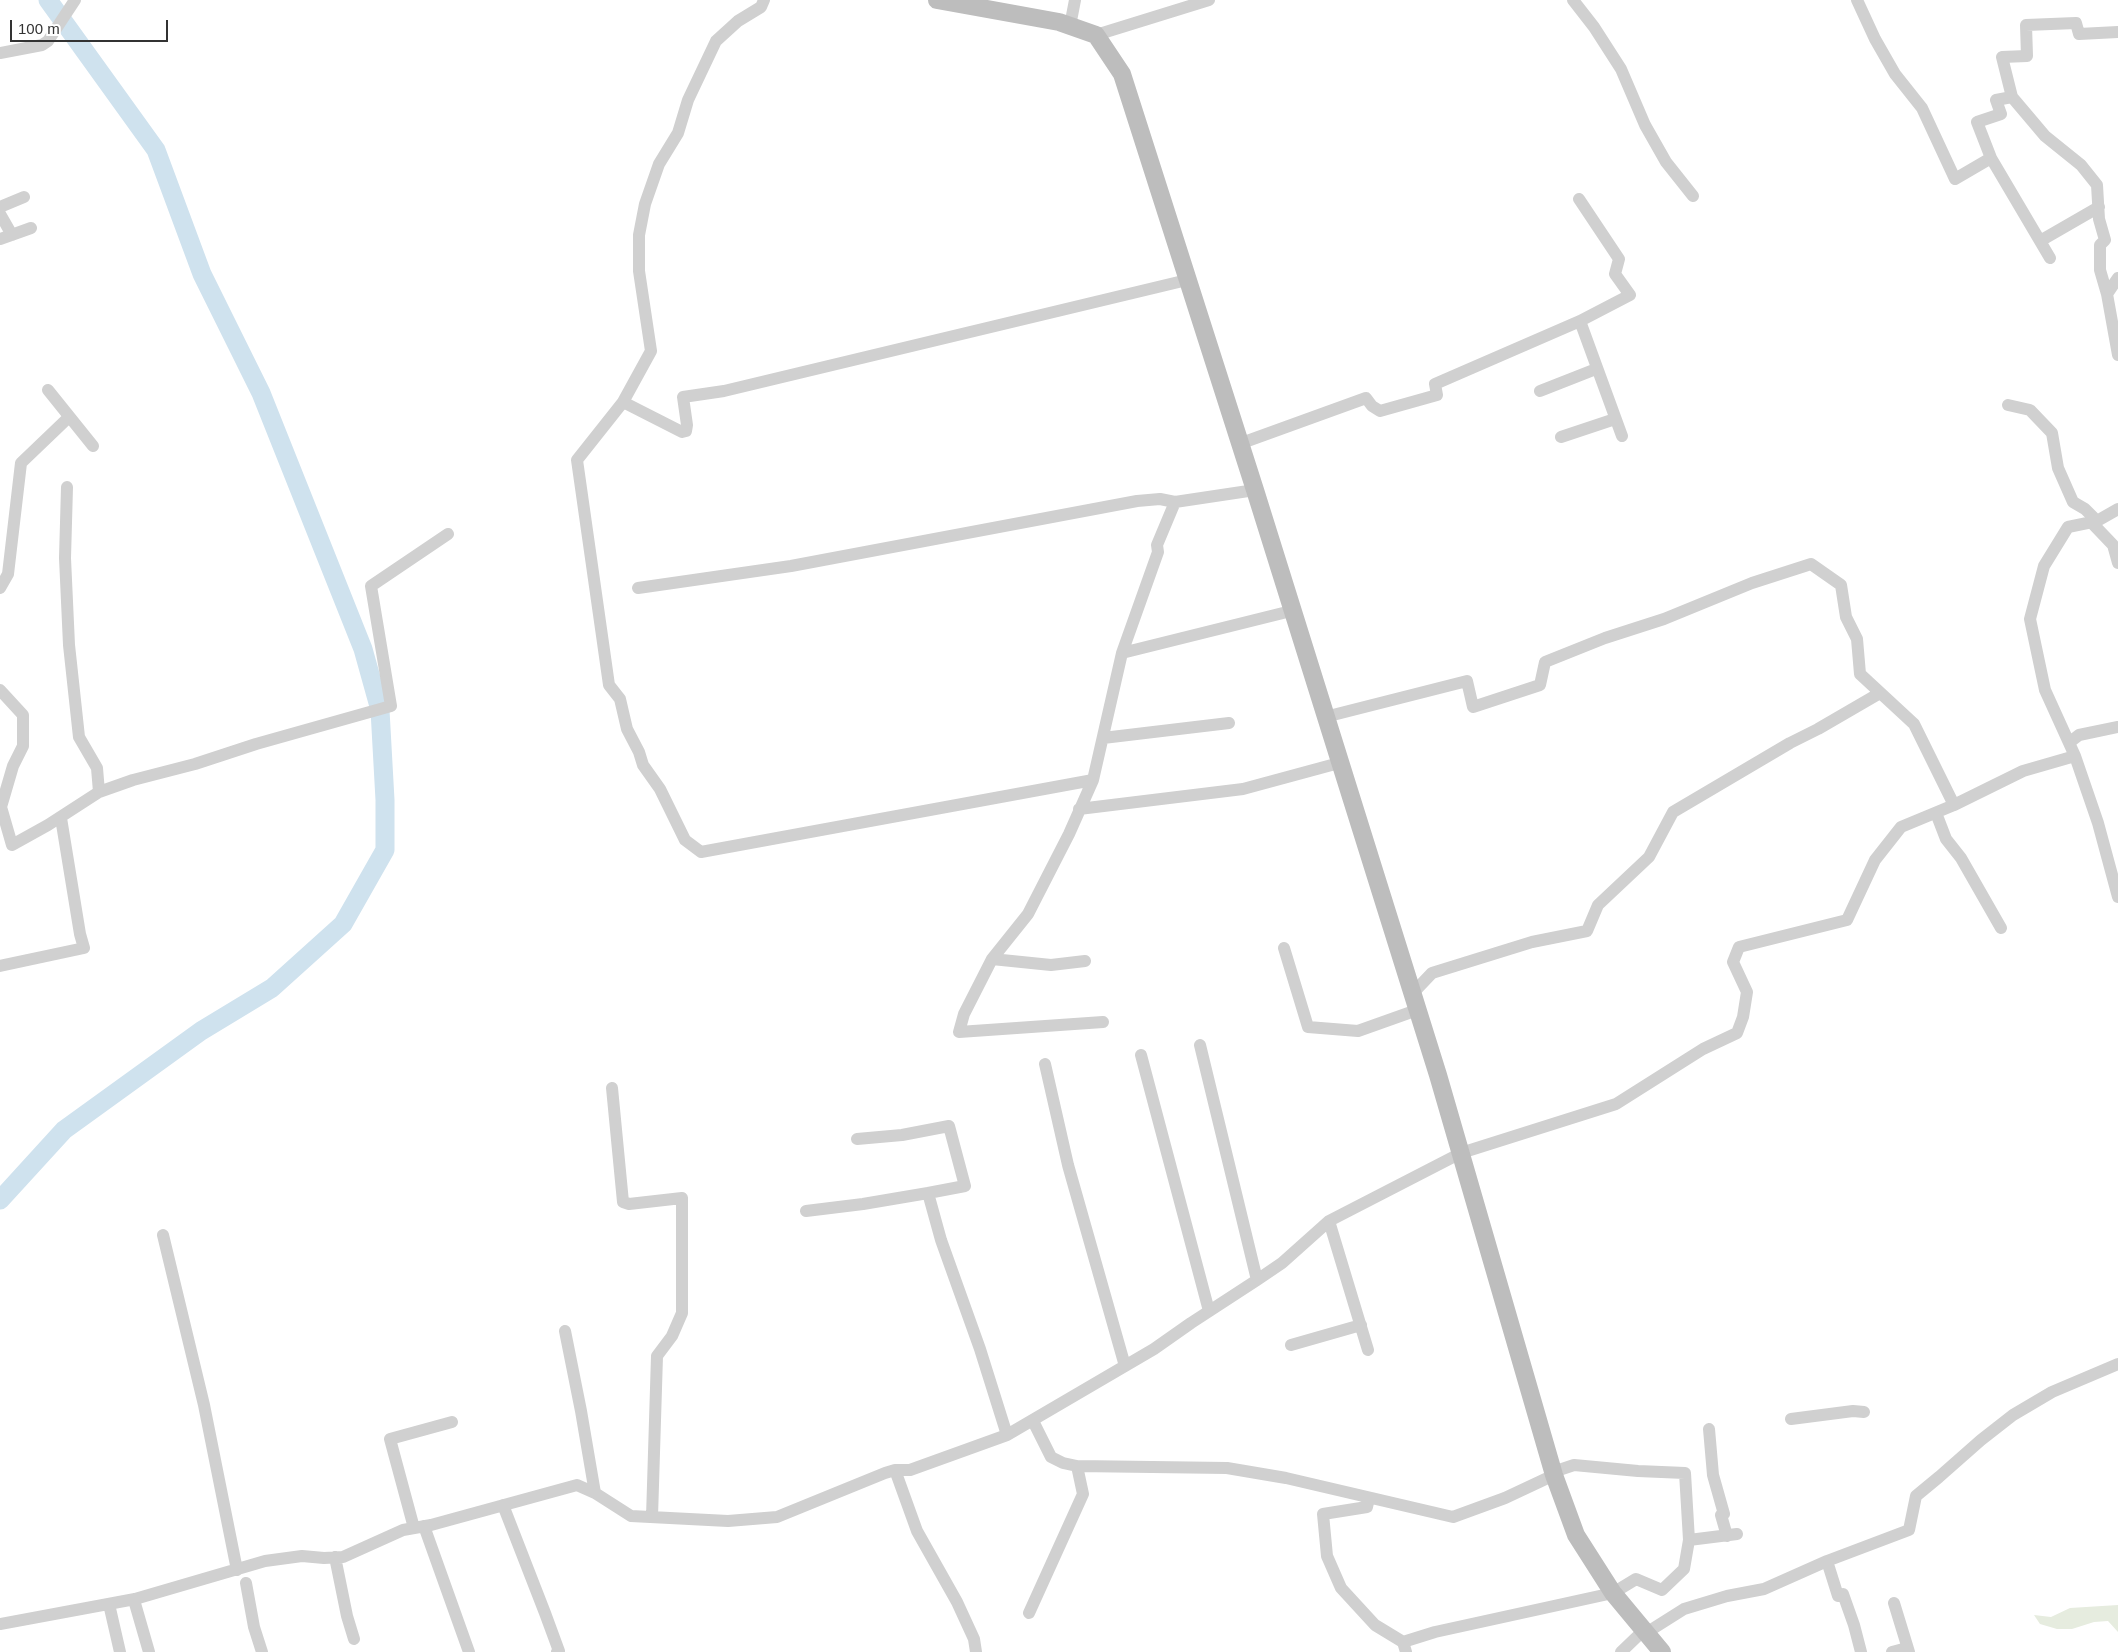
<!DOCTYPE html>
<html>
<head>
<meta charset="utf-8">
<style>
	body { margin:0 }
	#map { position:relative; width:2118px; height:1652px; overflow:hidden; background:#fff; font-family:Arial,sans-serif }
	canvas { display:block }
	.scale { position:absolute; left:10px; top:20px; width:158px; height:22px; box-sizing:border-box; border:2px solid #333; border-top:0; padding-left:6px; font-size:15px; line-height:18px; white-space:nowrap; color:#333; -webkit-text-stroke:4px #fff; paint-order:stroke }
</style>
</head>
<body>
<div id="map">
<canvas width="2118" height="1652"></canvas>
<div class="scale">100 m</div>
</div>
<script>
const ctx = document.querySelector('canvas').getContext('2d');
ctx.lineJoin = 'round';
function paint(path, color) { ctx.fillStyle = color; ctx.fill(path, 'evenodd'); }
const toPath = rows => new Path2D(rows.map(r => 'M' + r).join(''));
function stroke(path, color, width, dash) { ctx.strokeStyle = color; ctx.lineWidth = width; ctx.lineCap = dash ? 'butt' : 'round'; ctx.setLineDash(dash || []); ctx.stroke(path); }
paint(toPath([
	[2118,1605,2118,1632,2108,1621,2094,1622,2072,1629,2057,1629,2040,1624,2034,1615,2051,1617,2070,1608]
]), '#e6ecdf');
stroke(toPath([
	[0,1200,64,1130,201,1031,272,988,343,924,385,850,385,800,380,710,363,649,261,393,202,274,156,150,48,0]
]), '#cfe2ee', 19);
stroke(toPath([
	[1573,0,1594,27,1621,69,1645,125,1666,162,1693,196],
	[1857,0,1875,39,1895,74,1922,108,1955,179,1991,158],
	[1070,26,1075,0],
	[1096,35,1209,0],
	[0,53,42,45,48,41,75,0],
	[2012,97,2045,136,2081,165,2097,185,2099,219,2105,240,2100,245,2100,270,2107,294],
	[0,207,24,197],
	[0,214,12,235],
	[0,239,31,228],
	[2040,241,2099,207],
	[2050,258,1991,158,1977,122,2001,114,1996,100,2012,97,2002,57,2027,56,2026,25,2076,23,2079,34,2118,32],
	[2118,278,2107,294,2118,355],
	[1580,321,1622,436],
	[48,390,93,446],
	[1540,391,1596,369],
	[623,402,651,351,639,271,639,235,645,204,659,164,678,133,688,100,716,41,738,21,761,7,764,0],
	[2008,405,2030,410,2052,433,2058,468,2073,502,2085,509,2097,521],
	[1561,437,1615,419],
	[1239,444,1366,398,1372,406,1380,411,1437,395,1435,384,1580,321,1630,295,1615,274,1619,259,1579,199],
	[67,487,65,558,69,645,79,737,97,768,99,792],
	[2118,509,2097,521,2068,527,2044,566,2030,619,2045,690,2075,756,2098,823,2118,897],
	[2092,523,2113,545,2118,563],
	[0,588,8,574,21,463,68,418],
	[638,588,791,566,1137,501,1160,499,1175,502,1255,490],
	[1122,653,1291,611],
	[0,690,23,715,23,746,13,766,1,807,12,845,48,825,99,792,133,780,195,764,256,744,391,706,371,586,448,534],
	[1325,717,1467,681,1473,707,1540,685,1545,662,1605,638,1664,619,1752,583,1811,564,1841,585,1846,617,1857,639,1860,674,1914,724,1954,805],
	[1103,738,1229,723],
	[2070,742,2079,735,2118,727],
	[1093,780,701,852,685,840,660,789,643,765,639,752,627,729,620,699,609,685,577,460,623,402,682,432,686,431,687,425,683,397,724,391,1187,280],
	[1079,809,1243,789,1339,763],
	[1936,813,1946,839,1961,858,2001,928],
	[1284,948,1308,1027,1358,1031,1417,1010],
	[992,959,1051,965,1085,961],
	[0,966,84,948,80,934,61,818],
	[1412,994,1432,973,1532,942,1587,931,1598,905,1649,857,1673,812,1790,743,1818,729,1880,693],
	[1103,1022,959,1032,964,1014,992,959,1028,914,1069,834,1093,780,1122,653,1158,552,1157,545,1175,502],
	[1200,1045,1257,1280],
	[1141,1055,1209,1311],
	[1045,1064,1068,1165,1125,1366],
	[612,1088,623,1202,629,1204,682,1198,682,1313,672,1336,657,1356,652,1517],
	[857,1139,902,1135,949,1126,965,1186,928,1193,941,1240,980,1349,1007,1435],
	[806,1211,863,1204,928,1193],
	[1329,1221,1368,1350],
	[163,1235,204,1405,237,1570],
	[565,1331,581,1411,595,1493],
	[1291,1345,1361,1325],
	[1791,1419,1853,1411,1864,1412],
	[1033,1421,1051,1457,1063,1463,1077,1466,1227,1468,1286,1478,1453,1517,1505,1498,1554,1475],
	[1709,1429,1713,1475,1724,1514,1721,1515,1727,1536],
	[895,1470,917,1531,957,1602,974,1639,976,1652],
	[1553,1472,1574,1465,1638,1471,1685,1473,1689,1540,1737,1534],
	[1369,1498,1367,1507,1323,1514,1327,1556,1341,1588,1375,1625,1403,1642,1406,1652],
	[503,1505,545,1613,559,1651,557,1652],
	[424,1526,469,1652],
	[414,1528,390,1439,452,1422],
	[335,1557,347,1616,354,1639],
	[1827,1561,1838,1596,1843,1594,1854,1625,1861,1652],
	[246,1583,254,1627,262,1652],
	[134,1600,149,1652],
	[1894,1603,1909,1652],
	[109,1604,120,1652],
	[1029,1613,1083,1494,1077,1466],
	[0,1624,135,1599,265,1561,302,1556,324,1558,343,1557,403,1530,431,1525,577,1485,595,1493,631,1516,728,1521,777,1517,885,1473,895,1470,910,1470,1007,1435,1154,1349,1191,1323,1257,1280,1282,1263,1329,1221,1461,1153,1616,1104,1703,1049,1737,1033,1743,1017,1747,992,1733,962,1739,947,1847,920,1875,860,1901,827,1954,805,2023,771,2075,756],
	[1646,1633,1684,1609,1727,1596,1764,1589,1827,1561,1909,1530,1916,1496,1939,1477,1981,1440,2013,1415,2052,1392,2118,1364],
	[1403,1642,1435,1632,1613,1593,1636,1579,1662,1590,1684,1569,1689,1540],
	[1621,1652,1644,1630],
	[1892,1652,1907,1648]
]), '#d0d0d0', 12);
stroke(toPath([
	[937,0,1059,22,1096,35,1122,74,1255,490,1438,1075,1554,1475,1576,1535,1613,1593,1662,1652]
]), '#bdbdbd', 18);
</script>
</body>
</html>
